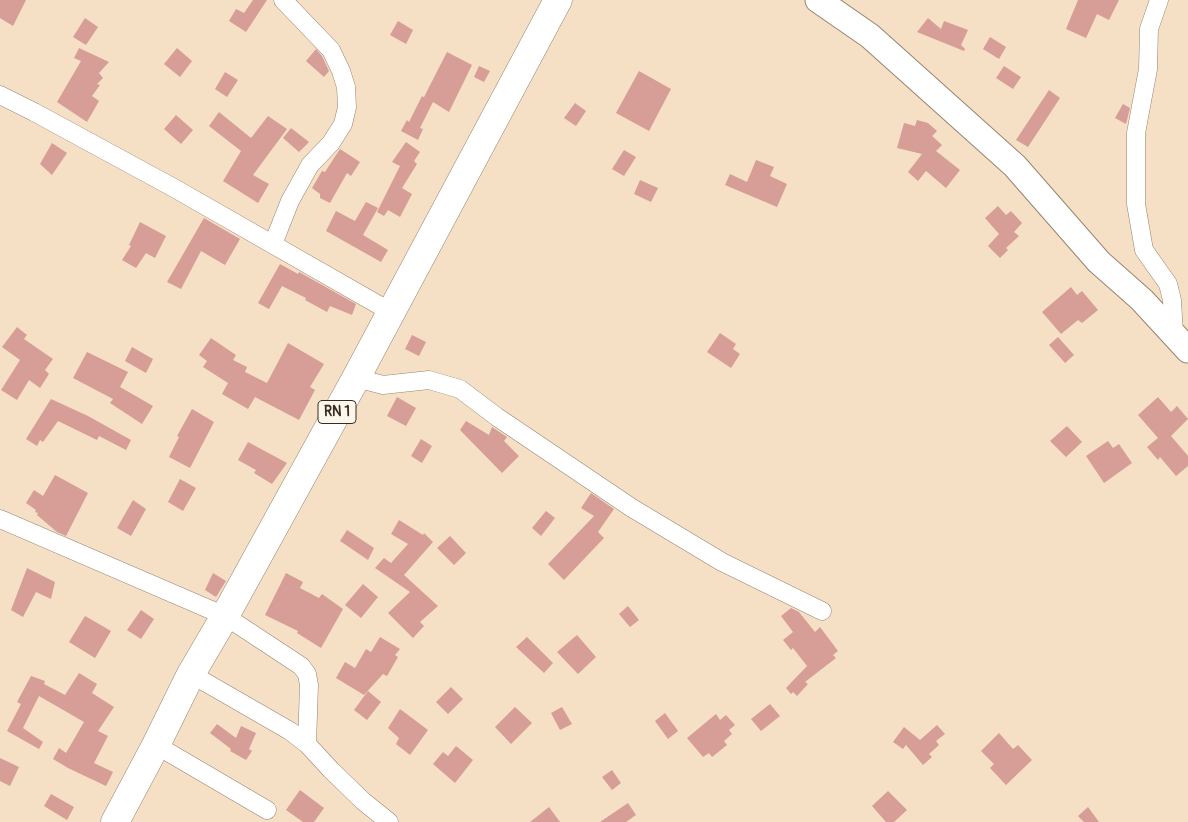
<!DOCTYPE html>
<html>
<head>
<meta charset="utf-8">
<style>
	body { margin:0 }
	canvas { display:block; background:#f5dfc5 }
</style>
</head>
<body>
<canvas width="1188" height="822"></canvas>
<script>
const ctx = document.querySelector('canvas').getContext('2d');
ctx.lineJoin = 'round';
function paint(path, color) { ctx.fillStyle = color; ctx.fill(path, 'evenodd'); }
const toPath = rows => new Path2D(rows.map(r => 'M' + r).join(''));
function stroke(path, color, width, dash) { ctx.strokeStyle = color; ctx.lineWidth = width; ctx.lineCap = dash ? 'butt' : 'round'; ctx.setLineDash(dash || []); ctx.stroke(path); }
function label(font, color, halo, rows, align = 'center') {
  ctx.font = font + ' Pangolin,sans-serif'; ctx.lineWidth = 4; ctx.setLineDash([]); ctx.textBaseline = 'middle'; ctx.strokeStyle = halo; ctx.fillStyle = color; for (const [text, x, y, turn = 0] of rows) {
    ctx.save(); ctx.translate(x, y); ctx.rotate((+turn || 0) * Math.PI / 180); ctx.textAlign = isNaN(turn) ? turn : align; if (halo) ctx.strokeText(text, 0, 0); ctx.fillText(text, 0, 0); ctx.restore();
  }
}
paint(toPath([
	[0,0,26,0,13,26,0,18],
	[253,0,267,0,246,32,229,21,236,9,244,13],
	[1078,0,1119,0,1109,20,1097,14,1086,38,1066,29],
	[85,18,98,27,86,45,73,37],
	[928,18,941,29,944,21,968,30,961,45,965,49,964,51,917,32],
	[398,21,413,30,406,44,390,35],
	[990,37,1006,47,999,59,983,49],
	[79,48,109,62,99,73,103,78,97,84,100,85,92,96,99,101,87,122,57,102,81,61,74,58],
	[177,48,192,61,180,77,164,64],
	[316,49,322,56,329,71,324,77,306,61],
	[447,52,472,65,449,112,433,102,420,128,423,129,418,140,401,131,407,120,409,122,422,96,425,98,424,97],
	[479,66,490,71,484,82,474,77],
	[1004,66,1021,77,1013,89,996,78],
	[639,71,671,89,649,131,616,113],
	[225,72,238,80,227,97,215,89],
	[1049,90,1060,98,1028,147,1016,140],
	[575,103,586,111,576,126,564,118],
	[1123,104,1130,108,1126,124,1115,118],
	[219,112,251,138,268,116,287,129,253,175,269,184,258,203,223,181,241,151,209,126],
	[176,115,193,130,181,144,164,129],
	[917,120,928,123,937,131,932,136,942,145,936,151,960,170,946,188,926,171,918,181,908,172,922,154,897,148,904,123,915,126],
	[291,128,309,142,299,152,283,138],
	[406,142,420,152,414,161,417,164,402,188,412,194,400,217,388,210,384,216,377,212,400,166,392,162],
	[52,143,67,153,52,175,40,164],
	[340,149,360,162,351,176,347,173,330,203,320,198,320,194,312,188,322,171,325,172],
	[624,150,636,157,624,176,612,169],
	[756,160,774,167,770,176,787,184,777,207,725,185,730,174,747,182],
	[640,180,658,188,651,202,634,194],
	[366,202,378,208,363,235,388,250,381,262,326,231,336,211,355,221],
	[998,206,1006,215,1011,211,1022,223,1014,232,1019,236,1006,248,1008,250,1000,258,988,246,999,234,985,218],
	[204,218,240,239,225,265,201,251,181,289,167,282],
	[140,222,166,236,155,258,146,253,136,268,122,260,131,246,129,245],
	[280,264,298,274,299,272,356,304,352,315,330,306,327,312,305,300,306,298,282,286,269,309,258,303],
	[1071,287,1077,295,1082,291,1098,310,1082,323,1078,320,1061,334,1042,312],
	[17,327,27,335,24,339,53,359,45,370,49,374,40,388,29,380,17,400,1,390,20,360,2,347],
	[720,333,736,344,733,349,740,354,731,368,707,352],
	[412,335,426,342,419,356,405,349],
	[1058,337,1074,355,1065,363,1049,345],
	[211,338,236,355,233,360,247,367,245,372,267,383,288,343,324,364,310,387,315,390,299,420,255,397,248,409,222,394,228,383,203,367,207,361,199,355],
	[132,347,153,359,146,373,125,361],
	[87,352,128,372,120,387,153,406,142,424,110,403,113,399,73,378],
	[397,397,416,408,406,426,387,416],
	[1158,397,1171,412,1177,406,1188,419,1171,436,1188,456,1188,466,1176,476,1160,457,1158,460,1147,447,1158,438,1138,415],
	[51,399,88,416,131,440,126,450,99,436,97,440,58,421,43,442,40,440,37,446,26,439],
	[192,409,214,422,190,468,169,457,179,437,177,436],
	[466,421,489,435,492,427,507,437,504,441,519,456,502,473,460,430],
	[1067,426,1082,442,1066,457,1050,441],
	[421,439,432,446,422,463,411,456],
	[1108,441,1113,448,1119,444,1132,463,1104,483,1086,456],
	[248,442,287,463,272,484,254,473,256,470,238,460],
	[55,475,88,493,66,536,57,532,37,515,38,513,35,512,36,510,26,503,34,490,43,496],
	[180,479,196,488,183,511,168,502],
	[591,493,614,509,598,532,604,538,564,580,548,564,594,516,581,508],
	[133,500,146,509,131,536,117,528],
	[546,511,555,518,541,536,532,528],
	[399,520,423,535,424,533,433,542,404,575,438,606,420,622,424,626,413,638,388,613,410,592,375,568,384,558,391,563,408,544,391,534],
	[347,530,374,548,368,560,340,541],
	[450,536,466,553,454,565,437,548],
	[27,568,55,582,51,599,36,592,23,617,11,610],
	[213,573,226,581,216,597,205,590],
	[286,573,303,582,300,588,319,598,322,594,343,609,321,648,297,633,298,631,265,615],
	[363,584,378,597,361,618,345,605],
	[628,606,639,620,630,627,619,614],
	[791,608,799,612,815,632,820,627,838,651,833,655,836,658,805,682,808,684,797,696,793,692,791,694,786,688,807,666,793,648,791,650,783,640,793,632,781,616],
	[141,610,154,619,141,639,127,630],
	[85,616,111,631,95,658,69,642],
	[577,635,596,657,578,674,557,652],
	[380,637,400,649,395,655,398,657,387,676,383,674,364,695,336,678,345,662,355,668,366,649,371,652],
	[527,637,553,663,544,673,516,647],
	[79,673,97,684,92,693,114,707,98,731,108,736,94,763,113,772,106,786,68,768,53,759,59,748,66,753,84,722,39,696,23,728,43,742,39,749,7,731,21,704,17,702,31,676,45,681,44,684,65,695],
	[451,687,463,699,448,714,436,702],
	[368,691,381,702,367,720,354,710],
	[770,704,780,716,761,731,751,719],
	[515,707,532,723,511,744,495,727],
	[562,707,572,724,560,730,551,713],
	[400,709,428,730,410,755,396,744,399,738,388,728],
	[665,713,678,731,668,739,655,721],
	[716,714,720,720,726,715,735,725,729,730,732,734,724,741,727,745,712,757,709,753,703,757,687,738],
	[217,724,236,738,241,726,256,733,249,749,252,751,246,760,230,751,231,749,210,733],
	[937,725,945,734,936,741,939,745,929,754,932,757,923,765,906,745,903,749,893,742,904,727,920,740],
	[999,733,1013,749,1018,745,1032,760,1006,785,990,768,994,764,981,751],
	[456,746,473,760,455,783,433,764,443,752,448,756],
	[0,758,19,767,10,786,0,781],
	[612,770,621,783,612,790,602,777],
	[300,790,324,808,314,822,303,822,286,810],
	[888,791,907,810,894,822,886,822,872,806],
	[51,794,74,807,67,820,44,806],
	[628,803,636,815,626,822,600,822],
	[549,807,560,822,530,822],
	[1088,807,1099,822,1084,822,1078,816]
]), '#d79d97');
const street = toPath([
	[1159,0,1149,29,1148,69,1136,133,1136,204,1144,250,1168,284,1172,300,1174,335],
	[0,95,34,112,174,188,391,312],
	[273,244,290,201,310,165,331,143,343,124,347,107,346,87,341,71,331,50,283,0],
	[356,378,383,385,429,380,460,389,497,417,632,508,722,562,822,611],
	[0,519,225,616,301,666,307,674,309,685,307,744],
	[191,674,290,731,307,744,331,770,363,801,389,822],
	[156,745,267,810]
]);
const secondary = toPath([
	[818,0,870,36,1015,166,1099,262,1142,300,1188,350]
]);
const primary = toPath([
	[115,822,156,745,191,674,225,616,356,378,558,0]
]);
stroke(street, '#988472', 19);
stroke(secondary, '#988472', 27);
stroke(primary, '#988472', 29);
stroke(street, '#fff', 18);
stroke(secondary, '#fff', 25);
stroke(primary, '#fff', 28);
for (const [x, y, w] of [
	[337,412,38]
]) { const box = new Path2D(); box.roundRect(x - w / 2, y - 11.5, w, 23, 4); ctx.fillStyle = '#fbf7ec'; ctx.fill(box); stroke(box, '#3b2a1e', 1); }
label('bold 14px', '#3b2a1e', null, [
	["RN 1",337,412]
]);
</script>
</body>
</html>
